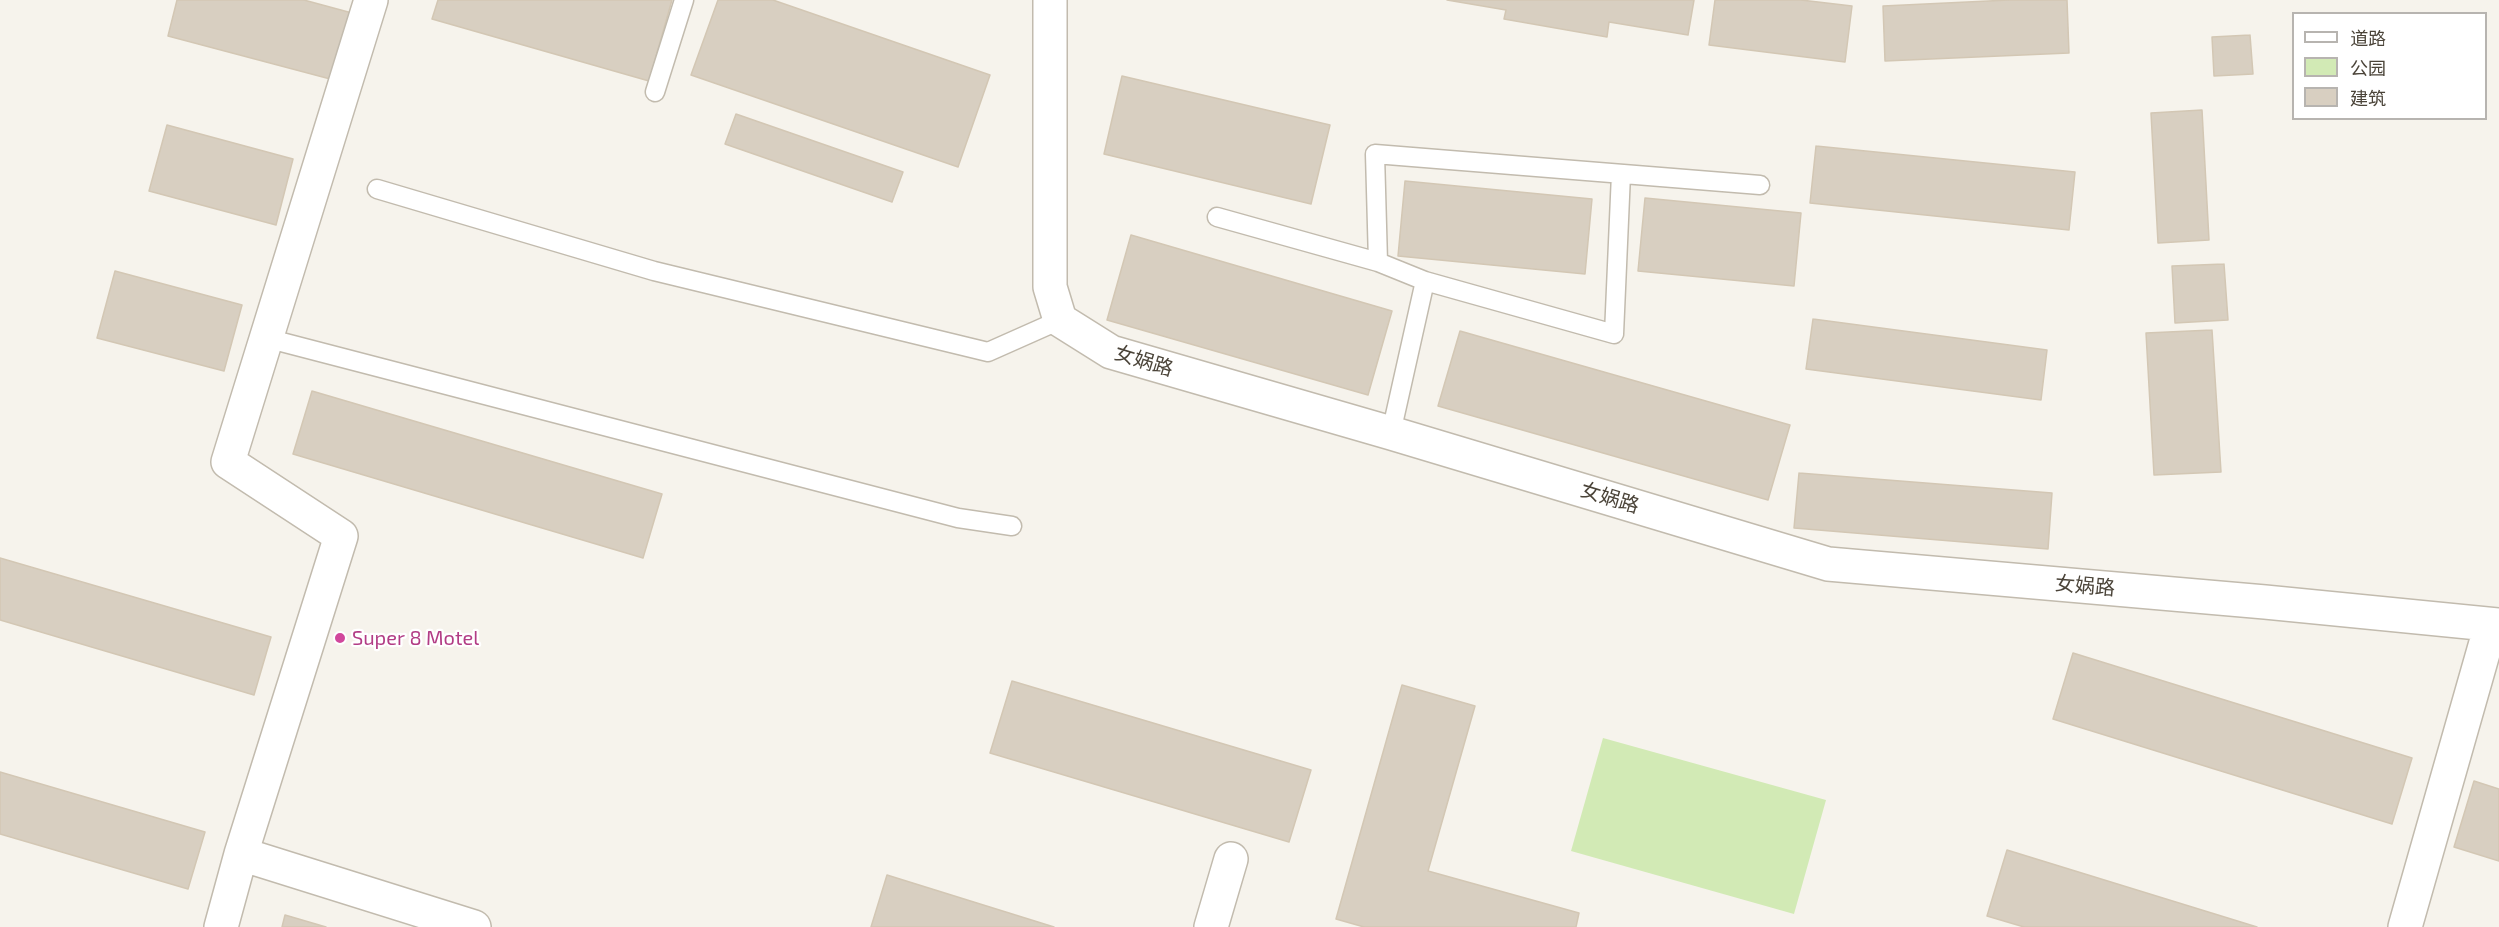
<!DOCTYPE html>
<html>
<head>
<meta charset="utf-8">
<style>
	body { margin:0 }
	#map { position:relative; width:2499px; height:927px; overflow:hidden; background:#f6f3ec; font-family:"Exo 2","Noto Sans SC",sans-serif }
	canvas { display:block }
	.legend { position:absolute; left:2292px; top:12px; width:195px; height:108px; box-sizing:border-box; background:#fff; border:2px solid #b7b4b0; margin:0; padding:8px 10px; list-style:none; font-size:18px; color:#4b4439 }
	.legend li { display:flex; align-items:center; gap:12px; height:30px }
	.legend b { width:30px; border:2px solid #b7b4b0 }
</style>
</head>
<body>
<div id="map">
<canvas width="2499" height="927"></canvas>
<ul class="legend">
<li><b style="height:8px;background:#fff"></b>道路</li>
<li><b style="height:16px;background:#d2eab5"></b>公园</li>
<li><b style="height:16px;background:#d8cfc1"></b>建筑</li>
</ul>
</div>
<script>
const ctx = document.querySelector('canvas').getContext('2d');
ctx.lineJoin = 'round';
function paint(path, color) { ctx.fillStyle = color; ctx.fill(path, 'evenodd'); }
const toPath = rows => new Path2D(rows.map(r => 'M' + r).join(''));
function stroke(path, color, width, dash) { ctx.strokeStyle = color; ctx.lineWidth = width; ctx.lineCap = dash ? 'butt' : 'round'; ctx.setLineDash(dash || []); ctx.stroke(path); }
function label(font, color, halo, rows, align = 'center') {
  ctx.font = font + ' "Exo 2","Noto Sans SC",sans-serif'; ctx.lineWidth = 4.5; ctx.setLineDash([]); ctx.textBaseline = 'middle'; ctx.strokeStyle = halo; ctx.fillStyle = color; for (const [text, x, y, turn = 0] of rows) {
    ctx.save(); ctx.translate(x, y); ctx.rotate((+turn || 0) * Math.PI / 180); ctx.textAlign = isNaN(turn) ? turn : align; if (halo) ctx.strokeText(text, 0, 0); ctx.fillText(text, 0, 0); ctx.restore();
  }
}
paint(toPath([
	[1603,738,1826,800,1794,914,1571,851]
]), '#d2eab5');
const building = toPath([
	[177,0,304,0,352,13,334,80,168,36,177,0],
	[438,0,672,0,649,81,432,19,438,0],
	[718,0,773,0,990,75,958,167,691,75,718,0],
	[1447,0,1694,0,1688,35,1609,22,1607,37,1504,19,1506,10,1447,0],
	[1715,0,1801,0,1852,6,1845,62,1709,45,1715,0],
	[2009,0,2067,0,2069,53,1885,61,1883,6,2009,0],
	[2250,35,2253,74,2214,76,2212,37,2250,35],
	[1122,76,1330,125,1311,204,1104,154,1122,76],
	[2202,110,2209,240,2158,243,2151,113,2202,110],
	[736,114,903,172,892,202,725,144,736,114],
	[167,125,293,159,276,225,149,191,167,125],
	[1816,146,2075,172,2069,230,1810,203,1816,146],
	[1405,181,1592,199,1585,274,1398,256,1405,181],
	[1645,198,1801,213,1794,286,1638,271,1645,198],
	[1131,235,1392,311,1368,395,1107,320,1131,235],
	[2224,264,2228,320,2175,323,2172,266,2224,264],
	[115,271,242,305,224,371,97,338,115,271],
	[1813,319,2047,350,2041,400,1806,369,1813,319],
	[2212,330,2221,472,2154,475,2146,333,2212,330],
	[1460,331,1790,425,1768,500,1438,406,1460,331],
	[312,391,662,494,643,558,293,454,312,391],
	[1799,473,2052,493,2048,549,1794,528,1799,473],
	[0,558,271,637,254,695,0,620,0,558],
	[2073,653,2412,758,2392,824,2053,719,2073,653],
	[1012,681,1311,770,1289,842,990,753,1012,681],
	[1402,685,1475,706,1428,871,1579,913,1576,927,1364,927,1336,919,1402,685],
	[0,772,205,832,188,889,0,834,0,772],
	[2474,781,2499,789,2499,861,2454,847,2474,781],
	[2007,850,2257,927,2024,927,1987,916,2007,850],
	[887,875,1054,927,871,927,887,875],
	[285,915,326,927,282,927,285,915]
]);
paint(building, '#d8cfc1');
stroke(building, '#d3c7b4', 1.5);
const lane = toPath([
	[655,92,684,0],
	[377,189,654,271,988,352,1060,320],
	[1217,217,1378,262],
	[1425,281,1614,334,1621,174],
	[266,338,958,518,1012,526],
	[1391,433,1425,281,1378,262,1375,154,1760,185]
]);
const street = toPath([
	[1050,0,1050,287,1060,320,1111,352,1391,433,1828,564,2265,602,2499,625],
	[241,854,474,927],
	[221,927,241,854,341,536,228,462,371,0],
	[1211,927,1231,859],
	[2405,927,2491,625]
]);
stroke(lane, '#c2bbae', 21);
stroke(street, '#c2bbae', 36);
stroke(lane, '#fff', 18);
stroke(street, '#fff', 33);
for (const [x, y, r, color] of [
	[340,638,6,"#d1479c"]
]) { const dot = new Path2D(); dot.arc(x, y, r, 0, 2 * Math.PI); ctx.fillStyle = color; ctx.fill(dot); stroke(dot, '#fff', 2); }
label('20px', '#4b4439', '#fff', [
	["女娲路",1144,361,17],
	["女娲路",1610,498,17],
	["女娲路",2085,586,5]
]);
label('20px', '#b23c85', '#fff', [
	["Super 8 Motel",352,638]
], 'left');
</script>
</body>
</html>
